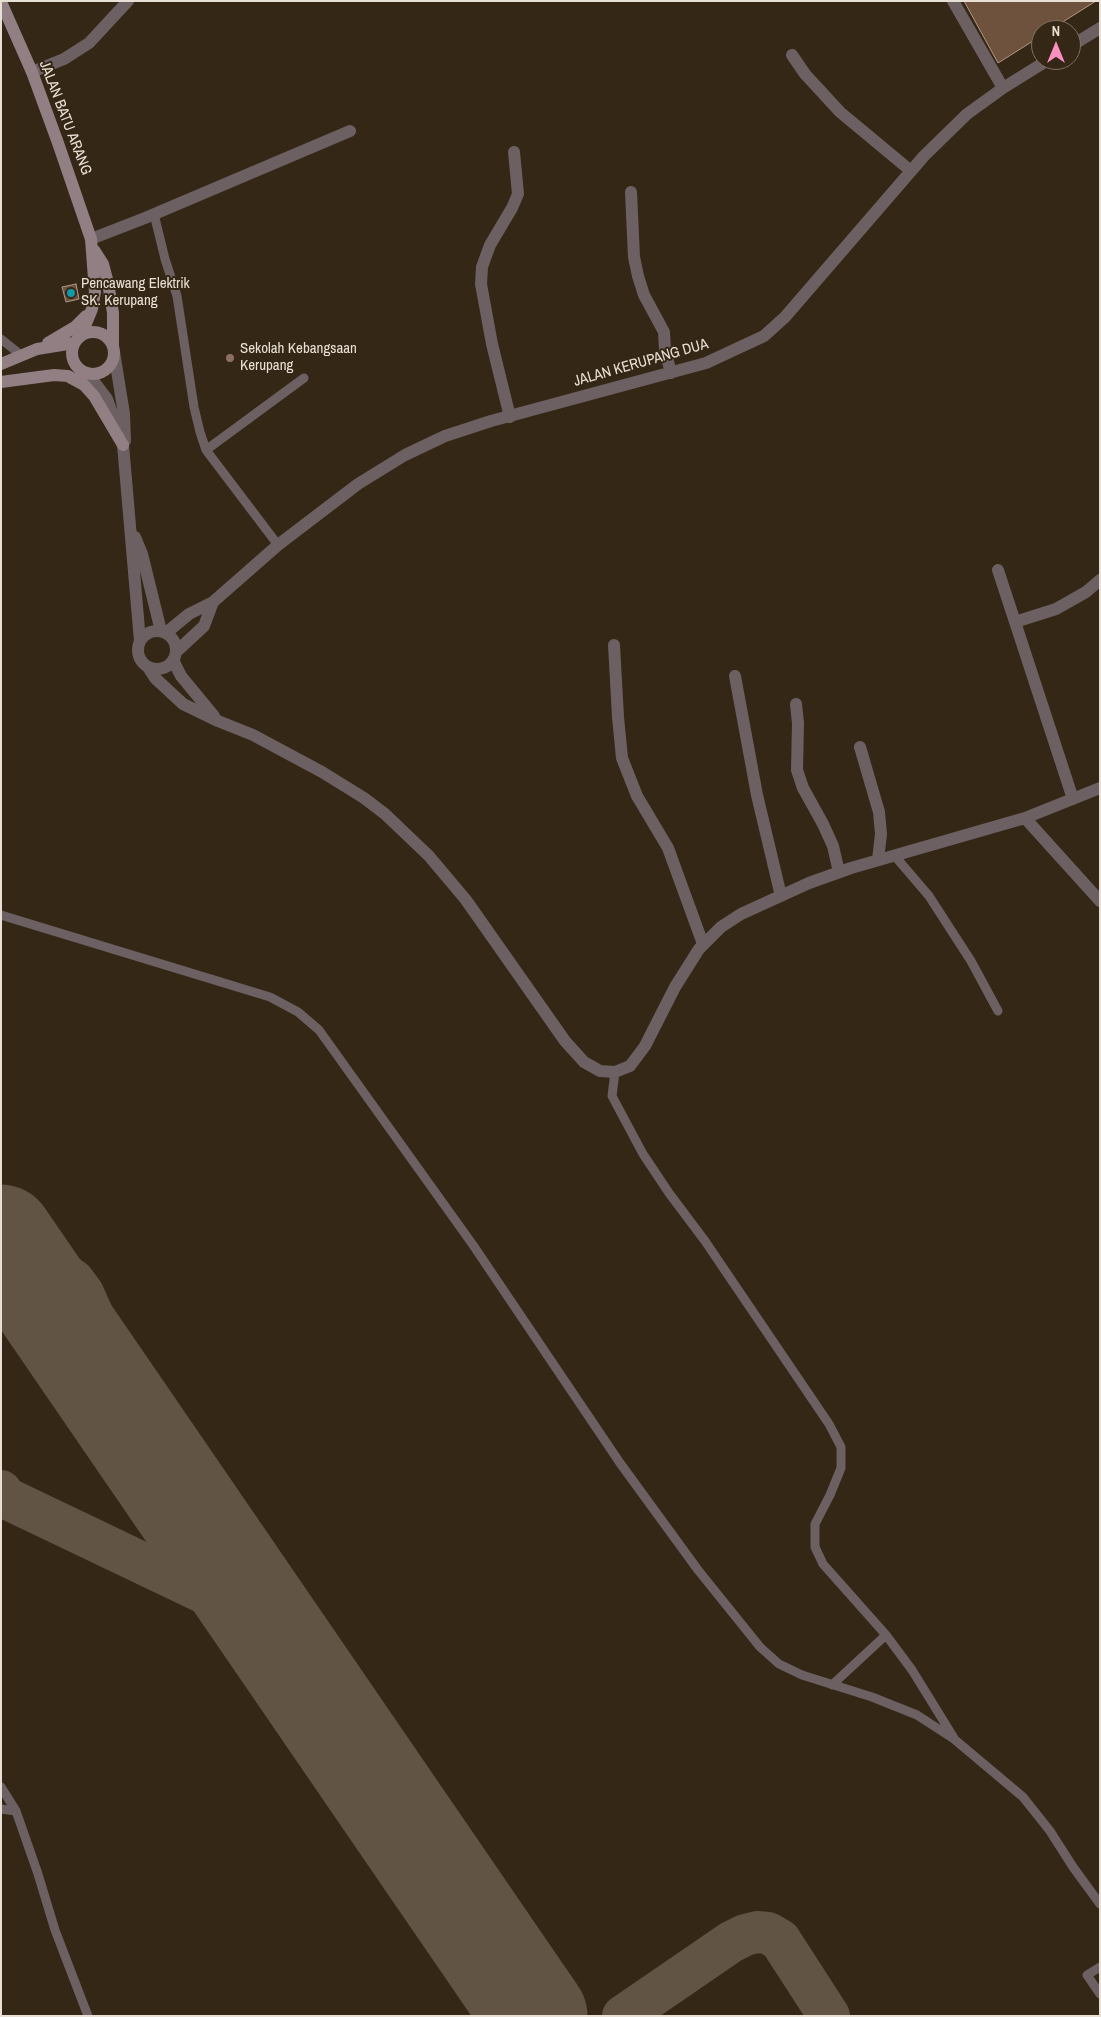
<!DOCTYPE html>
<html>
<head>
<meta charset="utf-8">
<style>
	body { margin:0 }
	#map { position:relative; width:1101px; height:2017px; overflow:hidden; background:#352716; font-family:"Archivo Narrow",sans-serif }
	canvas { display:block }
	.frame { position:absolute; inset:0; border:2px solid #e9e0d5; pointer-events:none }
	.north { position:absolute; left:1031px; top:20px; width:50px; height:50px; box-sizing:border-box; background:#352716; border:1px solid #7d7162; border-radius:50%; rotate:0deg; font-size:14px; font-weight:700; line-height:20px; text-align:center; color:#e9e0d5 }
	.north::after { content:''; display:block; margin:auto; width:18px; height:22px; background:#fc8fc2; clip-path:polygon(50% 0,100% 100%,50% 72%,0 100%) }
</style>
</head>
<body>
<div id="map">
<canvas width="1101" height="2017"></canvas>
<div class="frame"></div>
<div class="north">N</div>
</div>
<script>
const ctx = document.querySelector('canvas').getContext('2d');
ctx.lineJoin = 'round';
const toPath = rows => new Path2D(rows.map(r => 'M' + r).join(''));
function stroke(path, color, width, dash) { ctx.strokeStyle = color; ctx.lineWidth = width; ctx.lineCap = dash ? 'butt' : 'round'; ctx.setLineDash(dash || []); ctx.stroke(path); }
function paint(path, color) { ctx.fillStyle = color; ctx.fill(path, 'evenodd'); }
function label(font, color, halo, rows, align = 'center') {
  ctx.font = font + ' "Archivo Narrow",sans-serif'; ctx.lineWidth = 4; ctx.setLineDash([]); ctx.textBaseline = 'middle'; ctx.strokeStyle = halo; ctx.fillStyle = color; for (const [text, x, y, turn = 0] of rows) {
    ctx.save(); ctx.translate(x, y); ctx.rotate((+turn || 0) * Math.PI / 180); ctx.textAlign = isNaN(turn) ? turn : align; if (halo) ctx.strokeText(text, 0, 0); ctx.fillText(text, 0, 0); ctx.restore();
  }
}
stroke(toPath([
	[1,1253,23,1254,51,1264,74,1281,83,1293,96,1322,101,1375,104,1385,118,1407],
	[1,1491,6,1498,234,1607,278,1640],
	[623,2016,731,1942,745,1935,757,1932,768,1933,780,1940,829,2016]
]), '#615445', 42);
stroke(toPath([
	[1,1237,535,2016]
]), '#615445', 105);
const building = toPath([
	[964,1,1096,1,1050,30,1041,30,1041,36,998,63,964,1],
	[76,284,79,299,66,302,62,287,76,284]
]);
paint(building, '#6e523d');
stroke(building, '#ae9887', 1);
stroke(toPath([
	[154,214,165,259,177,296,194,407,200,432,206,450,304,378],
	[1,339,21,355],
	[206,450,278,545],
	[894,855,929,896,971,961,998,1011],
	[1,915,270,997,298,1012,319,1030,473,1245,620,1463,698,1570,760,1647,779,1664,802,1675,872,1697,917,1715,954,1739,1023,1797,1050,1831,1073,1867,1100,1904],
	[615,1072,612,1096,643,1154,669,1193,705,1241,829,1424,841,1447,841,1468,830,1495,815,1524,815,1547,823,1564,886,1635,912,1670,954,1738],
	[832,1685,886,1635],
	[1,1787,16,1811,38,1874,55,1930,88,2016],
	[1,1809,16,1811],
	[1100,1967,1087,1975,1100,1994]
]), '#6c6063', 9);
stroke(toPath([
	[953,1,1003,88],
	[1071,46,1100,28],
	[792,55,805,74,840,112,911,171],
	[32,72,64,59,89,43,128,1],
	[631,192,634,257,638,276,644,295,664,332,665,350,671,373],
	[91,239,145,218,350,131],
	[114,352,124,414,125,441],
	[88,374,107,399,123,445,140,641],
	[510,417,492,344,481,284,482,267,490,245,512,208,518,194,514,152],
	[135,537,142,554,161,631],
	[998,570,1073,799],
	[1015,622,1056,609,1086,592,1100,580],
	'138 650a19 19 0 1 1 38 0a19 19 0 1 1-38 0Z',
	[166,633,189,614,213,602,278,545,358,484,405,455,445,436,491,421,706,363,764,336,785,317,924,156,967,114,1003,88,1048,60],
	[614,645,618,717,622,758,637,796,668,848,703,944],
	[177,651,204,626,213,602],
	[173,660,181,676,214,716],
	[148,667,155,678,183,704,218,721,253,735,322,772,364,798,385,814,429,856,466,900,565,1041,584,1062,600,1071,615,1072,630,1066,645,1046,675,987,699,949,721,927,741,914,809,883,851,868,1025,818,1100,788],
	[735,676,757,795,781,896],
	[796,704,798,723,797,770,803,788,823,824,833,846,839,872],
	[860,747,879,812,881,834,878,860],
	[1025,818,1100,901]
]), '#6c6063', 12);
stroke(toPath([
	[1,2,32,72,58,143,91,239,95,292,92,309,81,336],
	[94,250,103,264,108,283,113,313,113,346],
	'72 353a21 21 0 1 1 42 0a21 21 0 1 1-42 0Z',
	[48,343,75,327,86,316],
	[1,364,37,349,74,343],
	[1,382,54,375,68,376,73,379,84,385,94,396,123,445]
]), '#917f84', 12);
for (const [x, y, r, color] of [
	[71,293,5,"#0f9aa8"],
	[230,358,5,"#8d6e63"]
]) { const dot = new Path2D(); dot.arc(x, y, r, 0, 2 * Math.PI); ctx.fillStyle = color; ctx.fill(dot); stroke(dot, '#352716', 2); }
label('15px', '#e9e0d5', '#352716', [
	["JALAN BATU ARANG",65,118,69],
	["JALAN KERUPANG DUA",641,363,-16]
]);
label('15px', '#e9e0d5', '#352716', [
	["Pencawang Elektrik",81,284],
	["SK. Kerupang",81,301],
	["Sekolah Kebangsaan",240,349],
	["Kerupang",240,366]
], 'left');
</script>
</body>
</html>
